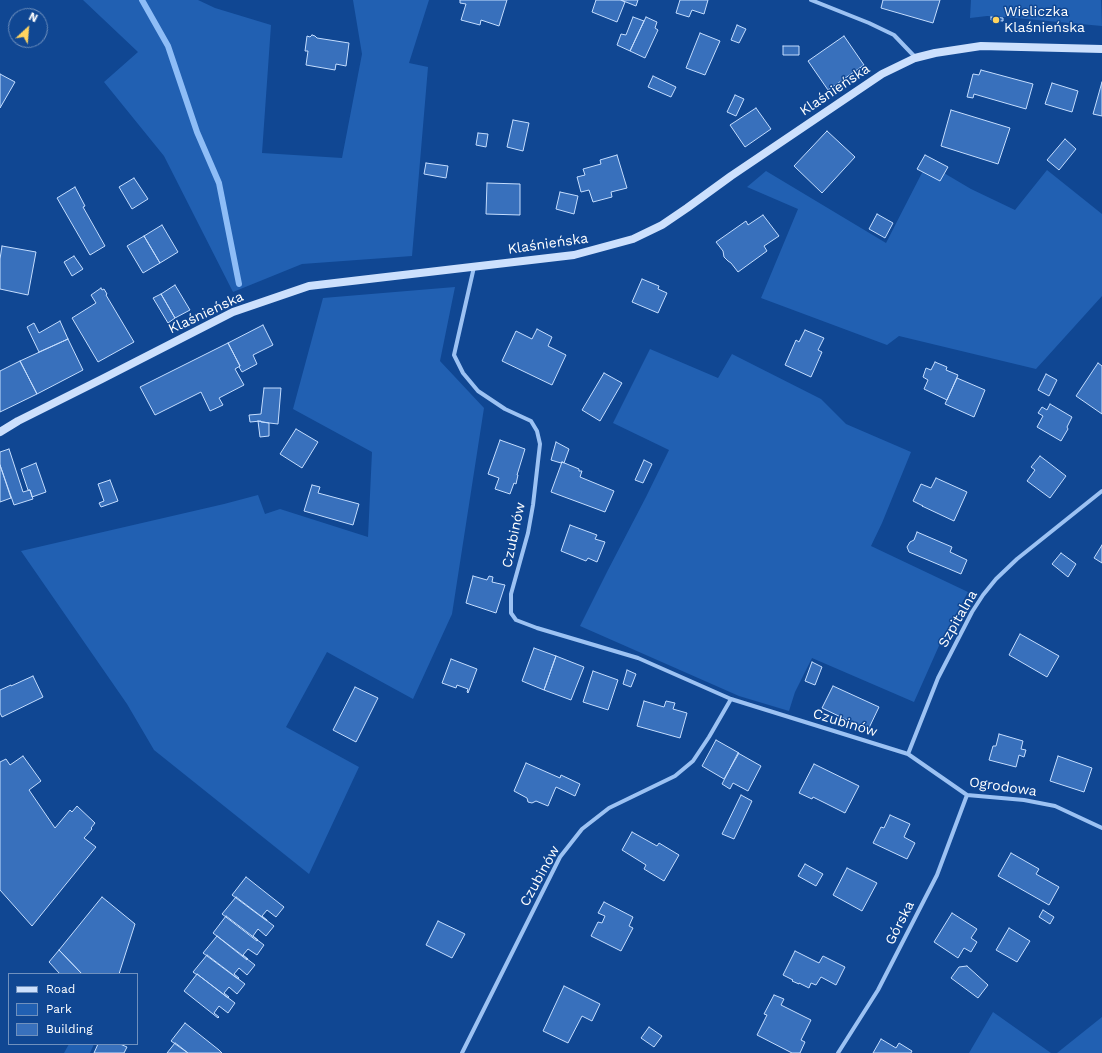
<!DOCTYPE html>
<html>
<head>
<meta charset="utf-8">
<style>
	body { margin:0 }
	#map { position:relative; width:1102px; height:1053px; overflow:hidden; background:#104793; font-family:"Work Sans",sans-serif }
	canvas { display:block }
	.legend { position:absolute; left:8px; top:973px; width:130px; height:72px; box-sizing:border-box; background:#104793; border:1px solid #7091be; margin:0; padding:5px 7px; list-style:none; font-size:12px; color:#fff }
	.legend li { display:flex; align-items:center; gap:8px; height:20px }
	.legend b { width:20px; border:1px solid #7091be }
	.north { position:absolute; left:8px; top:8px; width:40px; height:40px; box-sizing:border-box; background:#104793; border:1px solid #7091be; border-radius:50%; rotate:26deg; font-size:11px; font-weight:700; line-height:16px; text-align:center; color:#fff }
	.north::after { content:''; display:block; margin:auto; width:14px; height:18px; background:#ffd45f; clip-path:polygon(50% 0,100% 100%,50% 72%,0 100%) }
</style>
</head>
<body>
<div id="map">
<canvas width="1102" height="1053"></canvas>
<ul class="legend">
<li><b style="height:5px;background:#cce0fd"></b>Road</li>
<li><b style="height:11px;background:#2160b2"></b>Park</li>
<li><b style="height:11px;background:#3870bc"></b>Building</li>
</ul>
<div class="north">N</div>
</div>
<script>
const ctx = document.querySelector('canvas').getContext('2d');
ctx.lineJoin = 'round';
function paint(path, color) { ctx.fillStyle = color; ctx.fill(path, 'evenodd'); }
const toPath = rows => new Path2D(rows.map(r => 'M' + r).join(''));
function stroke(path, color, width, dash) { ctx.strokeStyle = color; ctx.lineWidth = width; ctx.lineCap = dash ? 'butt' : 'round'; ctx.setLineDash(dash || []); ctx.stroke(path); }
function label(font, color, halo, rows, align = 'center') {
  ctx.font = font + ' "Work Sans",sans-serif'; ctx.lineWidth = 3; ctx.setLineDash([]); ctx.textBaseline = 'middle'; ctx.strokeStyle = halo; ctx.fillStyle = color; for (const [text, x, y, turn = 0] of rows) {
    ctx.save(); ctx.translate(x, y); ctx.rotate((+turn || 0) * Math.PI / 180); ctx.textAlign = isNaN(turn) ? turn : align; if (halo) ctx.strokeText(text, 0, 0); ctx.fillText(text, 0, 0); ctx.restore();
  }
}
paint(toPath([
	[83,0,198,0,215,8,271,25,262,153,342,158,362,54,353,0,429,0,409,63,428,67,412,256,302,264,233,292,164,156,104,82,138,52],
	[971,0,1101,0,1102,26,1005,17,987,16,970,18],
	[927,163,971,189,1015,210,1047,170,1102,214,1102,296,1036,369,899,336,887,345,761,298,798,209,747,187,766,171,886,243],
	[455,287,440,361,484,408,452,614,413,699,327,652,286,727,359,767,309,874,154,750,127,704,21,551,224,504,258,495,265,514,280,509,368,537,372,452,293,409,323,298],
	[650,349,718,378,732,354,821,399,846,424,911,452,882,523,871,546,968,592,942,639,914,702,812,658,795,692,789,711,739,696,580,626,608,570,646,497,669,450,613,423],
	[993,1012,1051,1053,969,1053],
	[1102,1017,1102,1053,1057,1053],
	[69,1044,94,1044,90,1053,64,1053]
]), '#2160b2');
stroke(toPath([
	[142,0,168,46,197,132,219,183,239,284]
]), '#8ebdf7', 6);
const building = toPath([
	[460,0,507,0,499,26,481,20,480,25,461,20,466,4,460,3,460,0],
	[596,0,621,0,625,2,617,22,592,12,596,0],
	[621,0,638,0,636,6,621,0],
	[680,0,708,0,704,14,692,10,689,17,676,13,680,0],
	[883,0,940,0,933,23,881,8,883,0],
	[633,17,644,21,630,51,617,45,621,34,626,35,633,17],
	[646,17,657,22,655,28,658,30,645,58,630,51,646,17],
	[991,17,1003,18,1003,21,991,20,991,17],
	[737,25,746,29,739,43,731,40,737,25],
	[700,33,720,41,705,75,686,68,700,33],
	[312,35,315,36,317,38,349,43,346,66,336,64,335,70,306,65,308,51,305,51,307,36,310,37,312,35],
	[844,36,864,65,828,90,808,61,844,36],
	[783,46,799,46,799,55,783,55,783,46],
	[981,70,1033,84,1026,109,974,94,973,98,967,97,973,74,979,75,981,70],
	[0,74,15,82,0,108,0,74],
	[653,76,676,87,671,97,648,87,653,76],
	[1102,82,1102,116,1093,114,1102,82],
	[1052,83,1078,91,1072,112,1045,104,1052,83],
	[735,95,744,99,736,116,727,112,735,95],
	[756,108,771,129,745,147,730,125,756,108],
	[951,110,1010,128,998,164,941,146,951,110],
	[513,120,529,123,523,151,507,147,513,120],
	[827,131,855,157,822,193,794,166,827,131],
	[478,133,488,134,486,147,476,145,478,133],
	[1065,139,1076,149,1059,170,1047,160,1065,139],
	[617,155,627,188,611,192,612,197,593,202,589,190,581,192,577,177,585,175,583,169,601,164,600,160,617,155],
	[925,155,948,167,940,181,917,169,925,155],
	[426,163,448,166,446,178,424,174,426,163],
	[134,178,148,199,132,209,119,187,134,178],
	[487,183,520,184,520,215,486,214,487,183],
	[75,187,85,206,83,207,105,246,90,255,57,198,75,187],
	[560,192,578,196,574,214,556,209,560,192],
	[877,214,893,223,885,238,869,229,877,214],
	[763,215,779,236,764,246,767,251,738,272,731,263,728,261,724,257,723,251,716,242,746,221,748,225,763,215],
	[162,225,178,252,160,263,144,236,162,225],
	[144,236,160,263,143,273,127,246,144,236],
	[2,246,36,252,28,295,0,289,0,259,2,246],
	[74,256,83,269,72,276,64,262,74,256],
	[642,279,659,286,658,289,667,293,658,313,632,302,642,279],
	[175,285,190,310,175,318,161,294,175,285],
	[101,288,102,290,104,289,107,294,106,295,134,342,98,362,72,318,96,303,91,295,101,288],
	[161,294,175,318,168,323,153,298,161,294],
	[60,321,68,339,39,352,27,327,34,323,39,333,60,321],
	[263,325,273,345,253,355,257,364,242,372,239,367,240,366,228,343,263,325],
	[537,329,552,337,548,346,566,355,552,385,502,361,516,331,532,339,537,329],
	[805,330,824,338,818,350,822,352,811,377,785,365,796,340,799,342,805,330],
	[68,339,83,370,37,394,20,361,68,339],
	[228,343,240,366,235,369,244,385,219,398,223,405,210,411,201,392,155,415,140,387,228,343],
	[20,361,37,394,0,412,0,371,20,361],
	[935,362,947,367,946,370,958,375,947,400,924,389,928,380,923,377,926,368,931,370,935,362],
	[1098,363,1102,366,1102,414,1076,396,1098,363],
	[604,373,622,383,600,421,582,410,604,373],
	[1046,374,1057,380,1049,396,1038,390,1046,374],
	[957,378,985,390,974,417,945,404,957,378],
	[264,388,281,388,278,424,261,422,261,421,250,422,249,415,261,414,264,388],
	[1050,404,1072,417,1067,427,1068,429,1061,441,1037,427,1043,416,1038,413,1042,407,1047,410,1050,404],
	[258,421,269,423,269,436,260,437,258,421],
	[296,429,318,442,302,468,280,454,296,429],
	[500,440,525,449,517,475,518,475,516,484,514,483,510,494,495,489,499,478,488,474,500,440],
	[556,442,569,449,564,463,562,462,561,463,551,460,556,442],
	[9,449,23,492,30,490,33,499,14,505,0,465,0,452,9,449],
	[1040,456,1066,476,1050,498,1027,481,1035,470,1031,467,1040,456],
	[644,460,652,464,643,483,635,480,644,460],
	[562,462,579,469,579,471,582,471,580,477,614,491,605,512,551,492,562,462],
	[36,463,46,492,32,497,30,490,28,490,21,469,36,463],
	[0,465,11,498,0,502,0,465],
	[936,478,967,492,954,521,922,506,923,506,913,501,921,484,931,488,936,478],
	[110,480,118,501,101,507,99,503,104,501,98,484,110,480],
	[312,485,320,487,318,493,359,504,353,525,304,511,312,485],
	[570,525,597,535,595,539,605,542,597,562,588,558,586,561,561,551,570,525],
	[917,532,952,547,950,552,967,560,961,574,909,552,907,547,910,542,914,540,917,532],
	[1102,545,1102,563,1094,558,1102,545],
	[1061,553,1076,564,1068,577,1052,564,1061,553],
	[473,576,487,580,489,576,493,577,492,582,505,585,496,613,466,603,473,576],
	[1020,634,1059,656,1047,677,1009,655,1020,634],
	[534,648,556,656,544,690,522,681,534,648],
	[556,656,584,667,571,700,544,690,556,656],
	[451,659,477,669,468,693,467,692,468,689,457,685,456,688,442,683,451,659],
	[812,662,822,667,815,685,805,681,812,662],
	[627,670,636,674,631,687,623,684,627,670],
	[593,671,618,680,608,710,583,702,593,671],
	[33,676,43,697,2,717,0,713,0,690,11,685,11,686,33,676],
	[833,686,879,707,868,730,822,708,833,686],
	[355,687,378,698,356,742,333,730,355,687],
	[644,701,664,707,666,701,675,703,673,709,687,713,680,738,637,726,644,701],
	[999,734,1023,741,1021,749,1026,750,1024,757,1019,755,1016,767,989,760,993,746,996,746,999,734],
	[716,740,739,753,724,779,702,766,716,740],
	[738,753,761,766,748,791,733,783,730,789,722,784,738,753],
	[23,756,41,781,29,790,55,828,70,810,72,812,77,806,95,823,91,828,92,829,84,838,96,847,32,926,0,890,0,762,6,759,10,765,23,756],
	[1058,756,1092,768,1084,792,1050,781,1058,756],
	[526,763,560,778,561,775,580,784,575,796,556,787,548,806,536,801,532,803,528,802,527,798,514,791,526,763],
	[814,764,859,786,845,813,813,797,812,799,799,793,814,764],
	[741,795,752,801,734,839,722,834,741,795],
	[890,815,910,824,904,837,915,843,907,859,873,843,881,827,884,828,890,815],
	[632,832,657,846,659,843,679,855,664,881,644,869,646,865,622,850,632,832],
	[1011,853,1039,869,1036,874,1059,887,1049,905,998,876,1011,853],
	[805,864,823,874,816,886,798,876,805,864],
	[847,868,877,883,862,911,833,895,847,868],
	[246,877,284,907,276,917,267,910,262,916,267,920,267,921,232,895,246,877],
	[102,897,135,924,119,974,82,974,59,950,102,897],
	[236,897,274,926,266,936,258,929,253,936,258,940,257,941,222,914,236,897],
	[604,902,633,917,629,926,633,928,621,951,591,936,598,922,602,923,605,916,598,913,604,902],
	[1043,910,1054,917,1050,924,1039,917,1043,910],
	[952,913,977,929,971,938,977,942,971,952,964,948,958,958,934,942,952,913],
	[226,916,264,945,257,955,248,949,243,955,248,959,247,960,213,933,226,916],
	[438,921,465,934,452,958,426,945,438,921],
	[1009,928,1030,941,1017,962,996,950,1009,928],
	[217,936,255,965,247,975,239,968,234,974,239,978,238,979,203,953,217,936],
	[59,950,82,974,60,974,49,962,59,950],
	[795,951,819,963,823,956,845,967,836,985,821,977,816,985,811,983,809,988,799,983,799,984,792,981,793,980,783,975,795,951],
	[207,955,245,984,237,994,229,987,224,993,229,997,228,998,197,974,197,975,193,972,207,955],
	[967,966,988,985,978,998,951,978,959,967,967,966],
	[197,974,235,1003,228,1013,219,1006,214,1013,219,1017,218,1018,184,991,197,974],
	[564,986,600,1004,592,1021,582,1016,568,1043,543,1031,564,986],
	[774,995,784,999,781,1005,811,1020,801,1040,805,1042,800,1053,792,1053,757,1035,767,1015,764,1014,774,995],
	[185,1023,219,1050,222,1053,188,1053,171,1041,185,1023],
	[649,1027,662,1036,654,1047,641,1038,649,1027],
	[881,1039,896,1048,899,1043,912,1051,911,1053,873,1053,881,1039],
	[175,1043,178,1045,188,1053,167,1053,175,1043],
	[98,1044,120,1044,127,1047,124,1053,94,1053,98,1044]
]);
paint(building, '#3870bc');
stroke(building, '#c4ddfe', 1);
stroke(toPath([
	[811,0,869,23,894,35,915,57],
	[474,267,454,355,463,373,478,391,505,409,531,421,537,431,540,444,533,505,528,533,511,594,511,613,516,620,537,628,638,658,731,699,908,754,967,795,1024,800,1055,806,1102,828],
	[908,754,938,678,972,612,983,595,996,579,1017,559,1102,491],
	[462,1053,560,857,582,829,609,808,675,776,693,761,709,737,731,699],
	[838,1053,878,990,937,875,967,795]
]), '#9cc2f3', 4);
stroke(toPath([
	[0,432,18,421,102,379,233,312,309,286,574,255,633,239,662,225,687,208,731,176,882,74,915,58,935,53,981,46,1102,49]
]), '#cce0fd', 8);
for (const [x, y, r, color] of [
	[996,20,4,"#ffd45f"]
]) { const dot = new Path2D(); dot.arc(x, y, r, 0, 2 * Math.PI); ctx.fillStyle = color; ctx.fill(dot); stroke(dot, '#104793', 1.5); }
label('14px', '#fff', '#104793', [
	["Wieliczka",1004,12],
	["Klaśnieńska",1004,28]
], 'left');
label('14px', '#fff', '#104793', [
	["Klaśnieńska",835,90,-34],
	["Klaśnieńska",548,244,-8],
	["Klaśnieńska",206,313,-25],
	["Czubinów",514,535,-78],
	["Szpitalna",958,619,-60],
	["Czubinów",845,723,17],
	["Ogrodowa",1003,787,8],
	["Czubinów",540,876,-61],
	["Górska",900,923,-63]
]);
</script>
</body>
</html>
